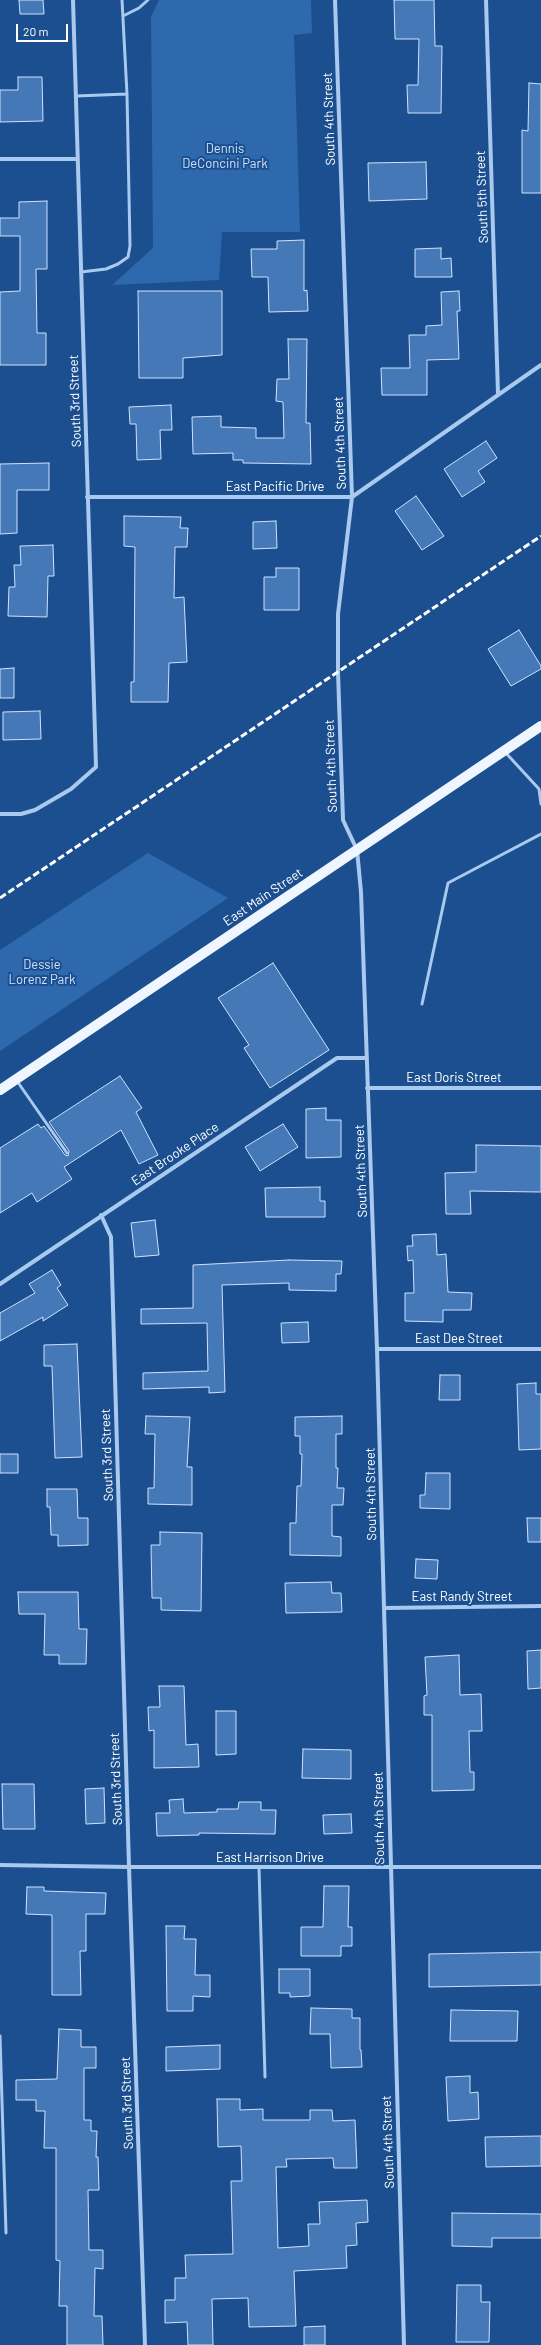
<!DOCTYPE html>
<html>
<head>
<meta charset="utf-8">
<style>
	body { margin:0 }
	#map { position:relative; width:541px; height:2345px; overflow:hidden; background:#1b4f8f; font-family:Barlow,sans-serif }
	canvas { display:block }
	.scale { position:absolute; left:16px; top:24px; width:52px; height:18px; box-sizing:border-box; border:2px solid #fff; border-top:0; padding-left:5px; font-size:12px; line-height:14px; white-space:nowrap; color:#fff; -webkit-text-stroke:3px #1b4f8f; paint-order:stroke }
</style>
</head>
<body>
<div id="map">
<canvas width="541" height="2345"></canvas>
<div class="scale">20 m</div>
</div>
<script>
const ctx = document.querySelector('canvas').getContext('2d');
ctx.lineJoin = 'round';
function paint(path, color) { ctx.fillStyle = color; ctx.fill(path, 'evenodd'); }
const toPath = rows => new Path2D(rows.map(r => 'M' + r).join(''));
function stroke(path, color, width, dash) { ctx.strokeStyle = color; ctx.lineWidth = width; ctx.lineCap = dash ? 'butt' : 'round'; ctx.setLineDash(dash || []); ctx.stroke(path); }
function label(font, color, halo, rows, align = 'center') {
  ctx.font = font + ' Barlow,sans-serif'; ctx.lineWidth = 4; ctx.setLineDash([]); ctx.textBaseline = 'middle'; ctx.strokeStyle = halo; ctx.fillStyle = color; for (const [text, x, y, turn = 0] of rows) {
    ctx.save(); ctx.translate(x, y); ctx.rotate((+turn || 0) * Math.PI / 180); ctx.textAlign = isNaN(turn) ? turn : align; if (halo) ctx.strokeText(text, 0, 0); ctx.fillText(text, 0, 0); ctx.restore();
  }
}
paint(toPath([
	[159,0,311,0,312,33,294,35,300,232,222,232,219,280,112,285,153,248,151,17],
	[148,853,228,898,0,1051,0,950]
]), '#2e69ad');
const building = toPath([
	[19,0,43,0,44,14,20,14,19,0],
	[394,0,434,0,435,46,442,46,441,113,408,113,407,85,418,85,419,39,395,39,394,0],
	[18,77,42,77,43,121,0,122,0,90,18,90,18,77],
	[529,83,541,84,541,193,522,193,522,130,528,131,529,83],
	[426,162,427,199,369,201,368,163,426,162],
	[47,201,47,269,36,269,37,333,46,333,46,365,0,365,0,292,20,291,20,236,0,236,0,218,19,218,19,202,47,201],
	[304,240,304,291,307,290,308,311,269,312,268,277,252,277,251,249,277,249,277,241,304,240],
	[441,248,441,259,451,258,452,277,415,277,415,249,441,248],
	[138,291,222,291,222,355,183,358,183,378,139,378,138,291],
	[459,291,460,311,457,311,459,359,427,360,427,395,382,395,381,368,410,368,409,335,426,335,426,326,442,325,441,292,459,291],
	[288,339,307,339,306,423,310,423,311,464,243,463,243,460,233,460,233,453,193,454,192,417,221,416,221,427,256,428,256,438,284,438,283,402,276,401,277,379,289,379,288,339],
	[171,405,172,430,160,430,161,459,137,460,136,424,130,424,129,407,171,405],
	[486,441,497,458,478,471,485,482,462,497,444,469,486,441],
	[49,463,49,490,17,490,17,533,0,534,0,464,49,463],
	[416,496,444,536,422,550,395,511,416,496],
	[124,516,181,517,180,528,188,528,187,547,175,547,174,598,184,597,187,662,169,663,168,702,131,702,131,682,134,682,135,547,124,546,124,516],
	[276,521,277,548,253,549,253,522,276,521],
	[53,545,54,576,48,576,47,617,8,616,9,587,15,587,14,565,21,565,20,546,53,545],
	[276,568,299,568,299,610,264,610,264,577,276,577,276,568],
	[519,630,541,666,541,669,511,686,488,649,519,630],
	[14,668,14,698,0,698,0,669,14,668],
	[40,711,41,739,3,740,3,712,40,711],
	[273,963,329,1050,270,1088,244,1048,249,1045,218,998,273,963],
	[120,1076,142,1108,136,1112,158,1155,139,1164,121,1130,64,1167,72,1179,37,1202,32,1193,0,1213,0,1148,38,1124,41,1128,44,1126,65,1155,68,1156,69,1151,49,1122,120,1076],
	[326,1108,326,1120,341,1120,341,1157,306,1158,306,1109,326,1108],
	[283,1124,298,1147,260,1171,245,1147,283,1124],
	[476,1145,541,1146,541,1192,470,1191,471,1214,446,1214,445,1173,476,1172,476,1145],
	[320,1187,320,1201,325,1201,325,1217,266,1217,265,1188,320,1187],
	[155,1220,159,1255,135,1257,131,1223,155,1220],
	[436,1234,437,1255,446,1254,448,1292,472,1293,471,1310,443,1310,443,1322,405,1321,405,1293,414,1293,413,1260,408,1261,407,1246,413,1246,412,1235,436,1234],
	[289,1260,342,1261,341,1274,336,1274,336,1291,289,1290,289,1283,222,1285,225,1392,209,1393,209,1387,143,1389,143,1373,208,1371,207,1323,141,1324,141,1309,193,1308,193,1265,289,1260],
	[52,1270,61,1285,57,1288,68,1305,43,1321,43,1317,0,1341,0,1313,35,1293,29,1284,52,1270],
	[308,1322,309,1342,282,1343,281,1323,308,1322],
	[77,1344,82,1457,55,1458,52,1366,44,1366,44,1345,77,1344],
	[440,1375,460,1375,460,1400,439,1400,440,1375],
	[536,1383,536,1394,541,1394,541,1449,519,1450,517,1384,536,1383],
	[146,1416,190,1417,187,1467,192,1467,192,1505,148,1504,148,1488,154,1488,155,1434,145,1434,146,1416],
	[342,1416,342,1434,336,1434,336,1468,338,1468,337,1488,344,1488,343,1505,332,1505,332,1536,341,1537,341,1556,290,1555,290,1523,296,1523,297,1486,301,1486,302,1454,300,1454,300,1436,295,1436,295,1417,342,1416],
	[0,1454,18,1454,18,1473,0,1473,0,1454],
	[426,1473,450,1473,450,1509,420,1508,420,1495,425,1495,426,1473],
	[47,1489,77,1489,78,1518,88,1518,88,1545,58,1546,58,1535,51,1535,50,1507,47,1507,47,1489],
	[527,1518,541,1518,541,1542,528,1542,527,1518],
	[160,1532,202,1533,201,1611,161,1610,161,1598,152,1598,151,1545,160,1545,160,1532],
	[416,1559,438,1560,437,1579,415,1578,416,1559],
	[331,1582,332,1593,341,1593,342,1612,286,1613,285,1583,331,1582],
	[18,1592,78,1592,79,1629,87,1629,86,1664,59,1664,59,1655,44,1655,45,1614,19,1614,18,1592],
	[541,1650,541,1688,528,1689,527,1651,541,1650],
	[459,1655,460,1695,481,1694,482,1731,469,1731,470,1772,474,1772,474,1790,432,1791,432,1715,424,1715,424,1696,427,1695,425,1657,459,1655],
	[159,1686,184,1686,186,1745,198,1744,199,1767,154,1768,154,1730,149,1731,148,1707,160,1707,159,1686],
	[216,1711,236,1711,236,1754,216,1755,216,1711],
	[303,1749,351,1750,351,1779,302,1778,303,1749],
	[2,1784,34,1784,35,1829,3,1829,2,1784],
	[104,1788,105,1823,86,1824,85,1789,104,1788],
	[183,1799,184,1813,217,1812,217,1809,238,1809,239,1802,261,1802,261,1810,276,1810,275,1834,199,1833,199,1835,157,1836,156,1813,170,1813,169,1800,183,1799],
	[351,1814,352,1833,324,1834,323,1815,351,1814],
	[324,1886,349,1886,348,1927,352,1927,352,1946,341,1946,341,1956,301,1956,301,1927,323,1927,324,1886],
	[27,1887,44,1887,44,1891,106,1893,105,1914,86,1914,86,1951,80,1951,81,1995,52,1995,52,1915,26,1914,27,1887],
	[166,1926,185,1926,184,1939,196,1939,195,1975,210,1975,210,1997,193,1996,193,2011,167,2011,166,1926],
	[541,1952,541,1985,429,1987,429,1954,541,1952],
	[279,1969,310,1969,310,1996,290,1997,290,1993,279,1993,279,1969],
	[311,2008,352,2009,352,2018,360,2018,360,2050,361,2050,362,2067,331,2068,330,2034,310,2034,311,2008],
	[451,2010,518,2011,517,2041,450,2041,451,2010],
	[59,2029,81,2030,81,2047,96,2047,96,2068,84,2068,84,2120,91,2120,91,2131,97,2131,96,2157,98,2157,99,2190,88,2190,89,2250,103,2250,103,2269,95,2268,94,2316,102,2316,103,2345,67,2345,67,2306,59,2306,60,2261,56,2260,56,2148,44,2148,45,2111,36,2111,36,2100,16,2100,16,2080,57,2079,59,2029],
	[220,2045,220,2069,166,2071,166,2047,220,2045],
	[470,2076,470,2093,478,2092,479,2119,448,2121,446,2077,470,2076],
	[217,2099,240,2099,240,2110,263,2109,263,2120,310,2120,310,2110,332,2110,333,2121,355,2120,357,2168,334,2168,333,2158,286,2159,287,2167,276,2167,278,2248,309,2246,308,2224,320,2224,319,2202,367,2200,368,2222,356,2223,357,2245,346,2246,347,2268,294,2271,296,2326,249,2327,248,2298,212,2299,213,2345,188,2345,187,2322,165,2323,165,2300,175,2300,175,2278,186,2278,185,2255,233,2254,231,2181,242,2181,241,2146,218,2147,217,2099],
	[541,2136,541,2166,486,2167,485,2137,541,2136],
	[452,2213,541,2214,541,2238,492,2238,492,2247,452,2246,452,2213],
	[457,2285,481,2285,481,2302,490,2302,489,2342,456,2342,457,2285],
	[325,2326,325,2345,304,2345,304,2327,325,2326]
]);
paint(building, '#4478b7');
stroke(building, '#cfe3fa', 1);
stroke(toPath([
	[122,0,127,94],
	[123,16,139,8,148,0],
	[76,96,127,94,130,246,128,257,118,264,106,269,81,272],
	[505,752,539,789,541,804],
	[422,1004,448,883,541,834],
	[17,1081,67,1153],
	[259,1868,265,2077],
	[0,2036,6,2233]
]), '#a9c9ee', 3);
stroke(toPath([
	[335,0,352,497,338,614,338,672,343,820,357,850,361,892,377,1349,404,2345],
	[486,0,498,394],
	[0,159,77,159],
	[87,497,352,497,541,365],
	[0,814,21,814,35,810,71,789,96,767,73,0],
	[367,1088,541,1088],
	[101,1215,111,1237,129,1867,145,2345],
	[0,1284,337,1058,367,1058],
	[377,1349,541,1349],
	[384,1608,541,1606],
	[0,1865,129,1867,541,1867]
]), '#a9c9ee', 4);
stroke(toPath([
	[0,1090,541,726]
]), '#f0f6ff', 10);
stroke(toPath([
	[0,898,541,536]
]), '#fff', 3, [7, 3]);
label('13px', '#fff', '#1b4f8f', [
	["South 4th Street",329,119,-92],
	["South 5th Street",482,197,-92],
	["South 3rd Street",75,401,-92],
	["South 4th Street",340,443,-92],
	["East Pacific Drive",275,487],
	["South 4th Street",331,766,-92],
	["East Main Street",263,897,-34],
	["East Doris Street",454,1078],
	["East Brooke Place",175,1154,-34],
	["South 4th Street",361,1171,-92],
	["East Dee Street",459,1339],
	["South 3rd Street",107,1455,-92],
	["South 4th Street",371,1494,-91],
	["East Randy Street",462,1597],
	["South 3rd Street",116,1779,-92],
	["South 4th Street",379,1818,-91],
	["East Harrison Drive",270,1858],
	["South 3rd Street",127,2103,-92],
	["South 4th Street",388,2142,-92]
]);
label('13px', '#cfe3fa', '#1b4f8f', [
	["Dennis",225,149],
	["DeConcini Park",225,164],
	["Dessie",42,965],
	["Lorenz Park",42,980]
]);
</script>
</body>
</html>
